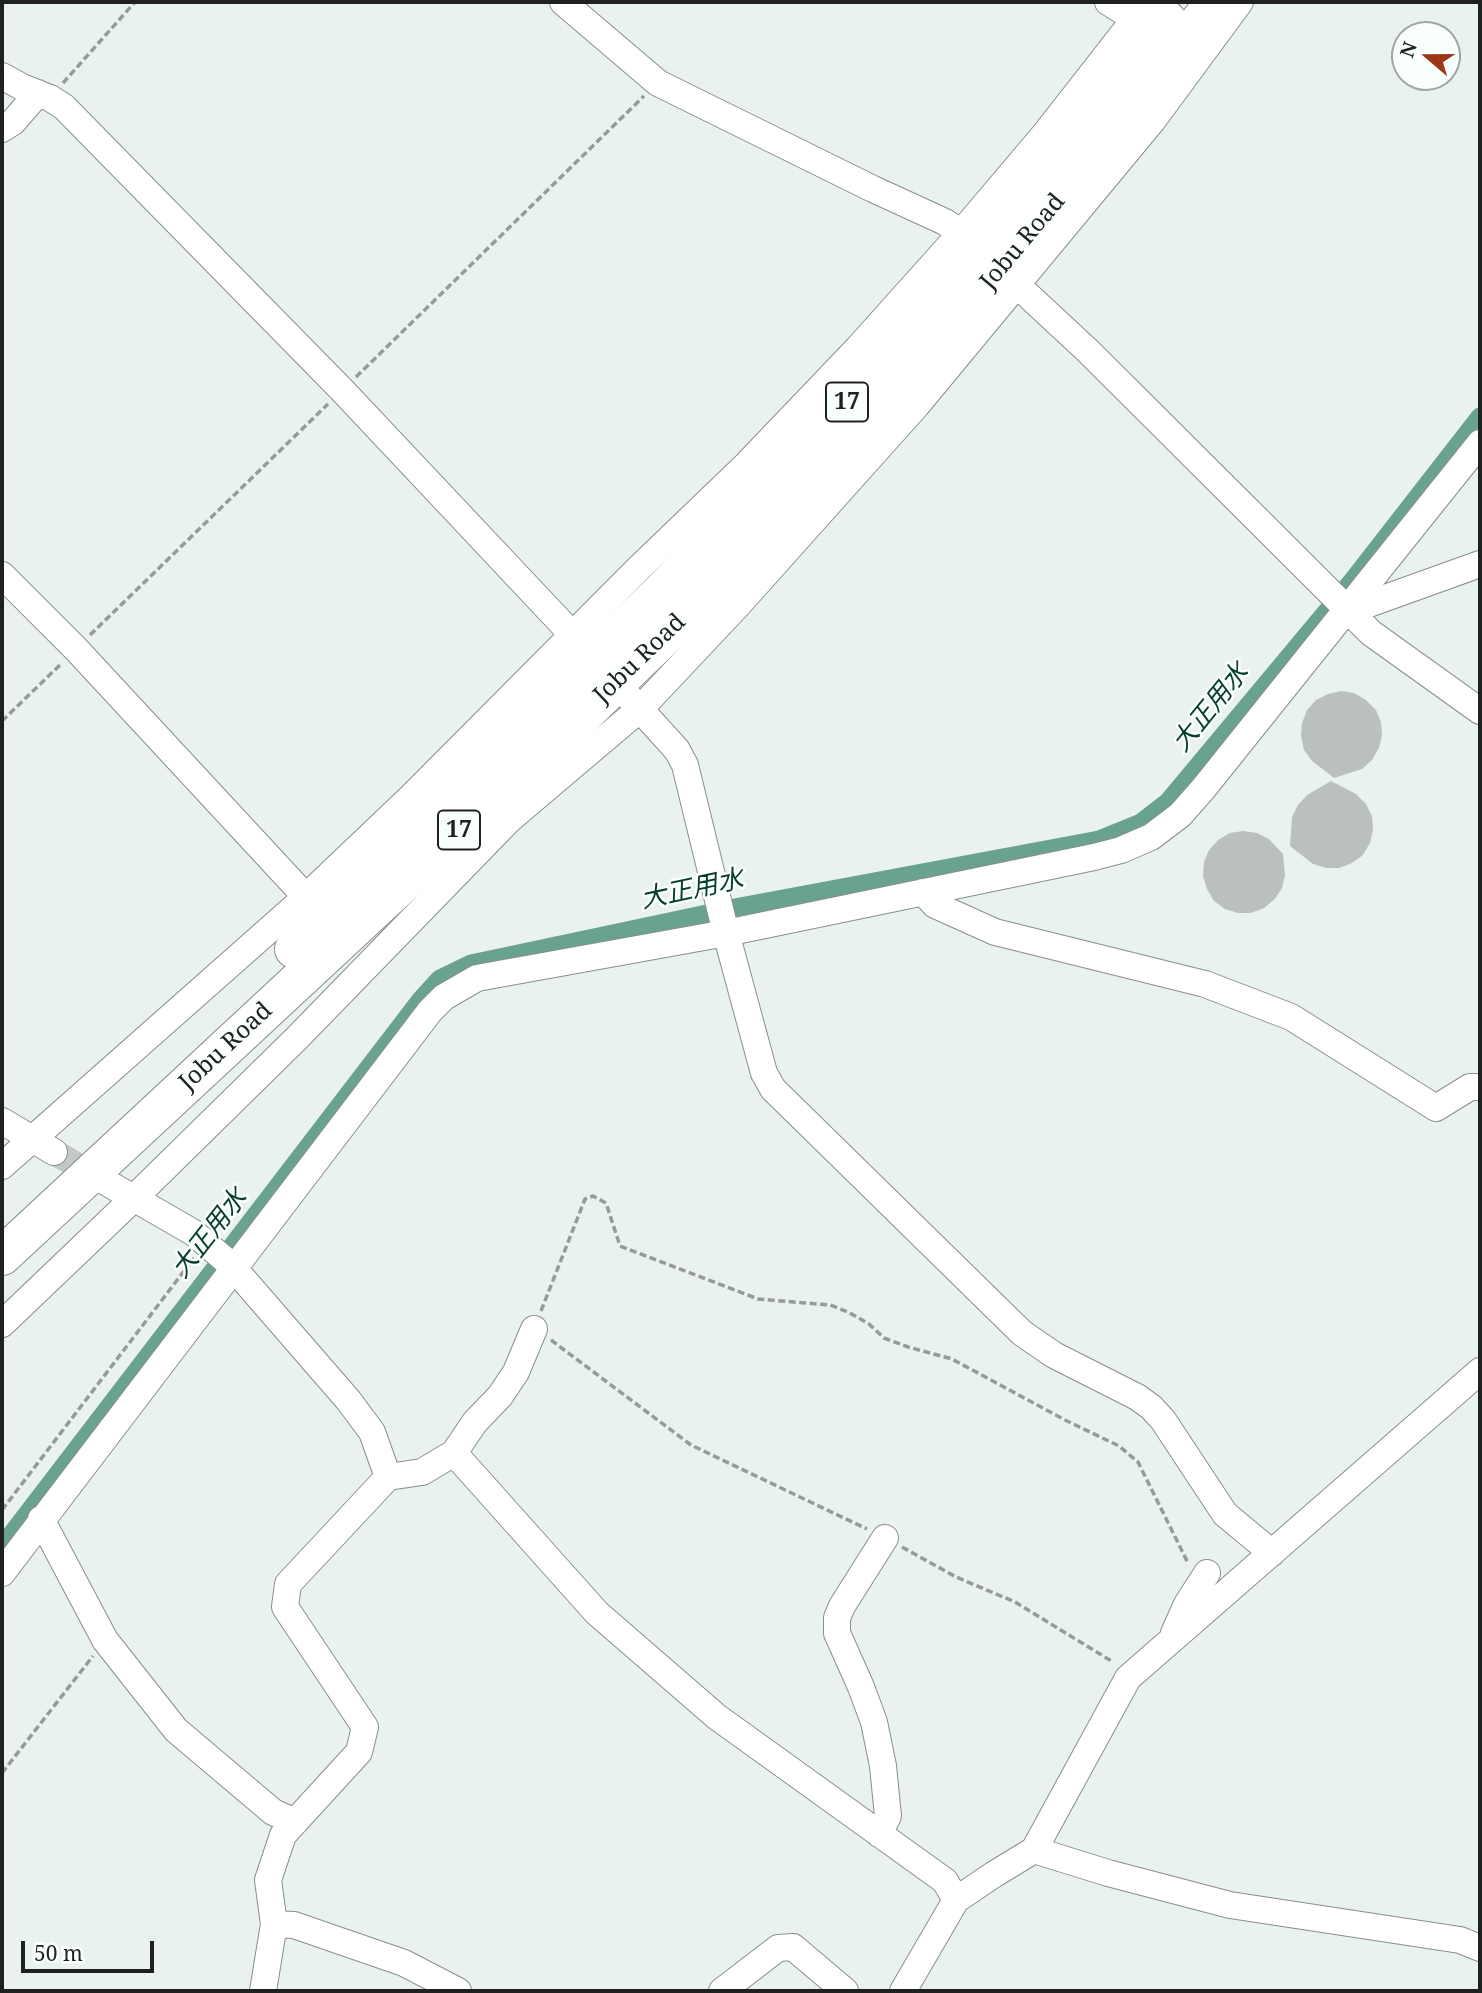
<!DOCTYPE html>
<html>
<head>
<meta charset="utf-8">
<style>
	body { margin:0 }
	#map { position:relative; width:1482px; height:1993px; overflow:hidden; background:#eaf2ef; font-family:"Noto Serif",serif }
	canvas { display:block }
	.frame { position:absolute; inset:0; border:4px solid #1e211f; pointer-events:none }
	.north { position:absolute; left:1391px; top:21px; width:70px; height:70px; box-sizing:border-box; background:#f9fffc; border:2px solid #a1a6a4; border-radius:50%; rotate:290deg; font-size:19px; font-weight:700; line-height:28px; text-align:center; color:#1e211f }
	.north::after { content:''; display:block; margin:auto; width:24px; height:32px; background:#9d3618; clip-path:polygon(50% 0,100% 100%,50% 72%,0 100%) }
	.scale { position:absolute; left:21px; top:1941px; width:133px; height:32px; box-sizing:border-box; border:4px solid #1e211f; border-top:0; padding-left:9px; font-size:21px; line-height:24px; white-space:nowrap; color:#1e211f; -webkit-text-stroke:5px #f9fffc; paint-order:stroke }
</style>
</head>
<body>
<div id="map">
<canvas width="1482" height="1993"></canvas>
<div class="frame"></div>
<div class="north">N</div>
<div class="scale">50 m</div>
</div>
<script>
const ctx = document.querySelector('canvas').getContext('2d');
ctx.lineJoin = 'round';
const toPath = rows => new Path2D(rows.map(r => 'M' + r).join(''));
function stroke(path, color, width, dash) { ctx.strokeStyle = color; ctx.lineWidth = width; ctx.lineCap = dash ? 'butt' : 'round'; ctx.setLineDash(dash || []); ctx.stroke(path); }
function paint(path, color) { ctx.fillStyle = color; ctx.fill(path, 'evenodd'); }
function label(font, color, halo, rows, align = 'center') {
  ctx.font = font + ' "Noto Serif","Noto Sans JP",serif'; ctx.lineWidth = 5; ctx.setLineDash([]); ctx.textBaseline = 'middle'; ctx.strokeStyle = halo; ctx.fillStyle = color; for (const [text, x, y, turn = 0] of rows) {
    ctx.save(); ctx.translate(x, y); ctx.rotate((+turn || 0) * Math.PI / 180); ctx.textAlign = isNaN(turn) ? turn : align; if (halo) ctx.strokeText(text, 0, 0); ctx.fillText(text, 0, 0); ctx.restore();
  }
}
stroke(toPath([
	[2,1547,420,1001,440,979,471,964,740,907,1099,840,1141,823,1168,802,1354,579,1480,417]
]), '#69a38e', 19);
paint(toPath([
	[1341,691,1354,693,1366,700,1376,710,1381,722,1382,735,1379,748,1372,760,1362,769,1334,778,1312,761,1304,750,1301,736,1302,723,1307,710,1316,700,1328,694],
	[1331,781,1356,794,1366,804,1372,816,1373,830,1370,843,1363,855,1352,863,1339,868,1326,868,1313,864,1290,846,1292,817,1298,805,1307,795],
	[1243,831,1257,833,1269,839,1283,854,1285,875,1282,888,1275,899,1264,908,1251,913,1238,913,1225,909,1214,901,1207,889,1203,876,1204,862,1209,850,1218,840,1230,833]
]), '#b9c0bd');
stroke(toPath([
	[54,1152,104,1181]
]), '#c1c8c5', 26, [26, 13]);
const minor = toPath([
	[563,2,658,83,873,189,945,222,961,233],
	[1108,2,1135,19],
	[2,76,22,87,50,98,64,107,342,390,585,648],
	[2,129,13,122,38,93],
	[1017,285,1088,351,1371,633,1480,711],
	[2,575,76,649,306,897],
	[1349,611,1480,564],
	[629,697,677,750,685,765,726,933,764,1073,773,1089,1022,1333,1054,1355,1137,1397,1151,1407,1163,1420,1225,1514,1272,1553],
	[923,892,935,905,995,932,1205,984,1291,1017,1436,1108,1470,1087,1480,1087],
	[2,1121,54,1152],
	[2,1166,306,897,410,798,639,568,747,464,858,348,961,233,1044,135,1148,2],
	[104,1181,194,1233,231,1265,349,1401,372,1432,388,1477],
	[2,1324,134,1198,297,1038,510,819,641,708,738,605,917,405,1153,120,1240,2],
	[454,1453,475,1422,500,1396,516,1372,534,1329],
	[41,1519,105,1640,176,1730,273,1812,295,1822],
	[2,1573,430,1011,444,997,477,978,726,933,1094,857,1121,850,1151,837,1180,815,1203,789,1480,443],
	[1174,1633,1187,1604,1207,1573],
	[879,1834,888,1816,883,1766,874,1722,861,1687,837,1633,837,1618,842,1606,885,1538],
	[1034,1850,1108,1873,1230,1905,1460,1940,1480,1948],
	[274,1924,294,1925,404,1963,458,1991],
	[263,1991,274,1924,268,1880,283,1835,359,1752,365,1727,285,1607,288,1584,388,1477,422,1472,454,1453,597,1613,717,1717,945,1881,956,1900],
	[722,1991,778,1948,793,1947,845,1991],
	[903,1991,956,1900,993,1875,1034,1850,1128,1678,1480,1371]
]);
const highway = toPath([
	[294,949,664,589,880,368,1140,57,1167,20],
	[2,1256,571,727,745,558,900,388,1047,215,1159,76,1214,2]
]);
stroke(minor, '#888f8c', 28);
stroke(highway, '#888f8c', 40);
stroke(toPath([
	[63,83,135,2],
	[356,377,644,96],
	[90,635,328,404],
	[2,721,62,663],
	[541,1311,585,1199,593,1196,606,1203,620,1246,758,1299,830,1305,848,1312,869,1324,884,1338,908,1347,952,1359,1065,1420,1119,1446,1138,1462,1188,1563],
	[551,1340,691,1445,867,1529],
	[2,1510,194,1258],
	[902,1547,956,1577,1015,1602,1113,1662],
	[2,1773,93,1656]
]), '#969b99', 3.5, [7, 3.5]);
stroke(minor, '#fff', 26);
stroke(highway, '#fff', 38);
for (const [x, y, w] of [
	[847,402,42],
	[459,830,42]
]) { const box = new Path2D(); box.roundRect(x - w / 2, y - 19.5, w, 39, 5); ctx.fillStyle = '#f9fffc'; ctx.fill(box); stroke(box, '#1e211f', 2); }
label('bold 23px', '#1e211f', null, [
	["17",847,402],
	["17",459,830]
]);
label('24px', '#1e211f', '#f9fffc', [
	["Jobu Road",1023,242,-50],
	["Jobu Road",640,659,-44],
	["Jobu Road",226,1047,-43]
]);
label('italic 26px', '#083c2e', '#f9fffc', [
	["大正用水",1211,708,-51],
	["大正用水",692,890,-12],
	["大正用水",210,1234,-52]
]);
</script>
</body>
</html>
